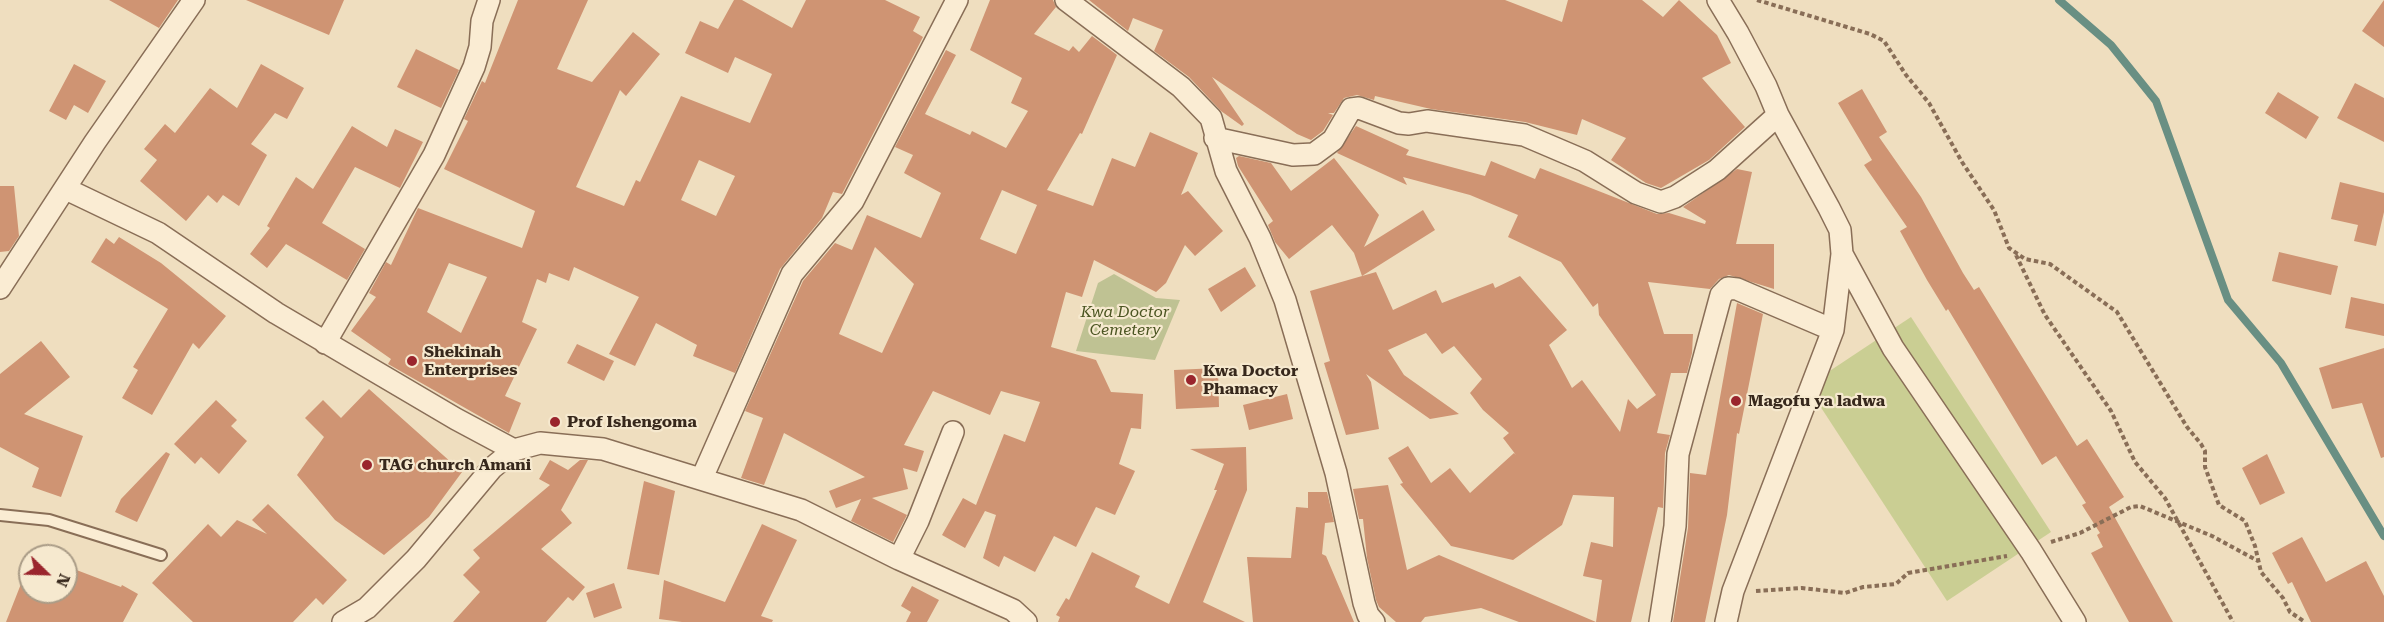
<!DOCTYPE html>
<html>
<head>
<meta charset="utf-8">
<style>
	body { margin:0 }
	#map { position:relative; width:2384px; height:622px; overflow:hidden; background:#efdebf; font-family:"Roboto Serif",serif }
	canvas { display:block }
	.north { position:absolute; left:18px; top:544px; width:60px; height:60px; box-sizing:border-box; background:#f6e9cf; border:2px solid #aa9c87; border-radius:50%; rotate:113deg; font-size:16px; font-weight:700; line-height:24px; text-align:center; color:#37281c }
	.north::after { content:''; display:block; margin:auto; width:21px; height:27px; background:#9a252d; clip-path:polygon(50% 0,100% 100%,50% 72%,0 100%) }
</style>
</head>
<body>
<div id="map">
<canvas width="2384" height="622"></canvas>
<div class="north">N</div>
</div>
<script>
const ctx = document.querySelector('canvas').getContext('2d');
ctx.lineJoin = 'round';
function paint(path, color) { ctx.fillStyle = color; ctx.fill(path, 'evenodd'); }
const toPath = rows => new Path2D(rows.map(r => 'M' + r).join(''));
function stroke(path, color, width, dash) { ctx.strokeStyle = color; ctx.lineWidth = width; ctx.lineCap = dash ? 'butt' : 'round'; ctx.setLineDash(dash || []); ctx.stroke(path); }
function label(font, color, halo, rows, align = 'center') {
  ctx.font = font + ' "Roboto Serif",serif'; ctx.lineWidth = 4.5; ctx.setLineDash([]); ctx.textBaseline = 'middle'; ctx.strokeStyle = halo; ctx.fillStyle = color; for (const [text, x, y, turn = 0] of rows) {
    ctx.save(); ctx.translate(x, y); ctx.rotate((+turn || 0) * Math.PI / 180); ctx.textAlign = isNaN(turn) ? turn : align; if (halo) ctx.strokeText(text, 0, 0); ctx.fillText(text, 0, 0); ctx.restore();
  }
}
paint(toPath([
	[1911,317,2051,532,1947,601,1807,386]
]), '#cace93');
paint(toPath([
	[1114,274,1156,298,1180,300,1155,360,1076,351,1098,283]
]), '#bfc293');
stroke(toPath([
	[2059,0,2111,45,2156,101,2228,300,2281,363,2384,536]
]), '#698f83', 8);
paint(toPath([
	[109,0,178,0,159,28],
	[246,0,344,0,329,35],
	[518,0,588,0,557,69,592,82,633,32,660,54,626,96,620,90,576,187,624,206,636,180,640,182,681,96,750,123,772,74,735,57,728,73,685,53,700,21,718,29,734,0,742,0,792,28,806,0,885,0,920,17,913,31,923,37,842,194,833,192,822,218,780,269,735,373,693,356,697,345,656,323,635,366,609,354,639,297,574,267,569,281,549,273,546,283,537,279,522,322,537,329,505,396,521,403,509,433,388,364,391,359,351,331,376,297,369,293,386,262,391,265,418,208,522,248,535,211,444,169,468,121,464,119,482,81,485,83],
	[699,160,735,176,716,216,681,200],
	[449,263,487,277,461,333,427,312],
	[990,0,1053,0,1056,7,1034,34,1069,51,1073,46,1079,52,1092,36,1117,55,1082,134,1080,133,1047,190,1093,206,1112,158,1135,167,1150,132,1198,153,1181,195,1188,191,1223,231,1195,256,1185,245,1166,283,1156,292,1094,260,1082,297,1066,292,1051,347,1096,360,1111,392,1143,394,1141,429,1131,428,1119,464,1135,471,1115,515,1096,507,1076,547,1054,536,1035,572,1004,556,999,567,983,558,996,515,985,511,965,548,942,535,963,498,976,505,1004,434,1025,442,1040,402,1001,391,990,415,933,391,904,445,924,451,917,472,903,468,908,489,872,498,907,515,893,542,851,521,861,499,836,508,829,491,865,477,784,433,764,485,741,478,763,418,745,411,803,281,835,243,852,250,867,215,921,238,941,193,904,173,913,155,895,147,946,50,956,55,925,114,970,135,972,131,1006,148,1028,111,1011,103,1022,78,970,50],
	[1002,190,1037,205,1016,254,980,239],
	[875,247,914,284,882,353,839,334],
	[1089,0,1505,0,1562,22,1568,0,1642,0,1663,17,1679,0,1717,35,1731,63,1702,78,1745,127,1709,160,1661,188,1646,183,1611,160,1626,138,1582,119,1577,135,1525,122,1431,109,1375,96,1374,100,1357,95,1344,98,1334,113,1328,113,1333,115,1323,131,1311,140,1297,134,1212,77,1244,124,1242,126,1221,111,1189,77,1154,51,1163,30,1133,18,1128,31],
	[2384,0,2384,47,2362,31],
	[416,49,459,70,441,108,397,87],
	[74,64,106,81,88,113,74,105,66,120,49,111],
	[261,64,304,88,287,119,275,113,251,144,267,155,239,206,223,195,217,203,208,195,186,221,140,181,157,160,144,149,165,124,175,133,210,88,237,108],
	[2355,83,2384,98,2384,142,2337,118],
	[1862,89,1887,132,1879,137,1921,197,1963,273,1974,290,1979,287,2077,446,2087,439,2124,497,2109,507,2173,622,2129,622,2091,553,2103,547,2097,535,2100,533,2082,505,2086,503,2056,456,2042,465,1948,309,1946,311,1927,280,1900,231,1907,227,1864,165,1872,160,1838,103],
	[2278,92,2319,117,2306,139,2265,113],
	[352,126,387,147,395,129,423,142,400,188,355,167,322,223,365,249,347,280,286,244,267,268,250,254,270,228,267,226,296,177,313,189],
	[1356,126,1409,150,1406,155,1485,176,1491,161,1535,179,1540,168,1657,214,1669,213,1705,224,1706,221,1683,207,1737,169,1752,172,1736,244,1774,244,1774,289,1729,275,1719,279,1710,289,1648,282,1664,334,1693,334,1692,353,1687,373,1671,373,1657,433,1670,435,1665,453,1663,508,1658,507,1631,622,1596,622,1602,580,1583,576,1591,542,1613,547,1614,497,1573,495,1562,525,1513,560,1451,546,1400,484,1403,483,1388,458,1408,446,1431,483,1450,468,1470,493,1514,453,1516,455,1503,438,1509,433,1483,410,1470,393,1482,379,1454,346,1442,354,1426,333,1388,350,1404,375,1459,414,1430,419,1366,374,1371,382,1379,429,1346,435,1324,363,1330,361,1310,291,1376,272,1393,310,1436,290,1442,303,1493,283,1495,288,1520,276,1567,330,1549,345,1572,388,1582,380,1620,432,1628,399,1637,409,1656,395,1599,315,1598,303,1593,307,1561,262,1508,237,1518,215,1470,195,1403,177,1407,185,1337,153],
	[1239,156,1271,163,1291,191,1334,158,1379,215,1364,247,1423,210,1435,230,1362,276,1354,253,1332,225,1289,259,1275,242,1268,225,1273,221,1238,166,1236,158],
	[2340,182,2384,193,2384,212,2376,246,2354,241,2358,225,2331,219],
	[0,186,14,186,19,236,9,251,0,252],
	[119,237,161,263,226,316,199,349,193,343,152,415,122,398,138,370,133,367,168,309,91,262,106,238,114,244],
	[2279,252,2338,266,2331,295,2272,281],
	[1245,267,1256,286,1221,312,1208,289],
	[2351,297,2384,304,2384,336,2345,328],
	[1737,303,1763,314,1739,434,1737,433,1727,515,1705,622,1673,622,1688,528,1690,473,1706,475],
	[41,341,70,377,24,414,83,436,61,497,32,487,39,468,0,447,0,374],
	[577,344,614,361,604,381,567,363],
	[2384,348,2384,457,2381,458,2362,403,2332,409,2319,368],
	[1218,368,1219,407,1176,409,1174,370],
	[369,389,462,472,429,517,384,555,335,520,297,475,324,437,305,418,323,400,341,418],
	[1287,394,1293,419,1249,430,1243,405],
	[216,400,237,420,231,426,247,441,219,474,201,457,195,464,174,444],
	[1246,447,1247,490,1203,602,1245,622,1058,622,1060,617,1056,615,1066,598,1069,600,1092,552,1140,576,1135,587,1169,604,1217,490,1214,490,1224,464,1190,449],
	[166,452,170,454,137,522,115,512,121,499],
	[2267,454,2285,493,2260,505,2242,468],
	[550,460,568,470,580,460,588,460,561,510,572,523,541,549,585,587,573,601,568,597,546,622,453,622,480,592,463,575,480,558,473,550,550,485,539,479],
	[644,481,675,491,659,575,627,569],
	[1388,485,1407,570,1439,555,1596,622,1519,622,1481,608,1425,617,1421,622,1396,622,1379,607,1376,600,1367,558,1363,519,1359,519,1353,489],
	[1308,492,1327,492,1334,522,1325,523,1322,554,1326,556,1354,622,1253,622,1247,557,1291,558,1296,507,1308,508],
	[268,504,347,580,323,605,316,598,293,622,193,622,152,583,208,524,221,537,237,520,267,534,252,520],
	[762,524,797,540,761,616,773,620,772,622,682,622,659,619,664,580,725,602],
	[2302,537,2326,582,2366,561,2384,596,2384,622,2311,622,2292,582,2288,584,2272,553],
	[30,561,30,592,66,592,66,566,121,587,122,585,138,594,123,622,6,622],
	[614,583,622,608,594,618,586,593],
	[912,586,939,600,927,622,906,622,911,612,901,606]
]), '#cf9473');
const lane = toPath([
	[0,515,49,520,161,555]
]);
const street = toPath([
	[1066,0,1181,87,1211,118,1226,171,1260,238,1285,300,1336,473,1364,603,1368,615,1374,622],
	[1718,0,1738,33,1766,86,1778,115,1829,208,1840,230,1842,254,1833,330,1733,591,1726,622],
	[1215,138,1293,155,1314,154,1333,140,1351,109,1359,108,1399,123,1409,124,1427,121,1524,135,1585,161,1636,193,1661,202,1675,197,1717,170,1778,115],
	[66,189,158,233,276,313,456,419,514,450],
	[1842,254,1893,348,2031,551,2075,622],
	[0,288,95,142,194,0],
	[325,343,434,155,474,67,480,47,482,21,489,0],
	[702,478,792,274,853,201,957,0],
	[899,559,918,521,953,432],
	[343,622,367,608,416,559,492,468,514,450,540,443,603,449,801,510,899,559,1013,610,1026,622],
	[1660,622,1675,526,1678,454,1721,295,1728,288,1737,289,1833,330]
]);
stroke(lane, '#896e57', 14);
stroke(street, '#896e57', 24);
stroke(toPath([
	[1757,0,1870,34,1884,41,1906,75,1929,103,1962,162,1994,210,2009,248,2025,259,2050,264,2117,312,2187,427,2201,444,2205,451,2205,467,2219,505,2245,521,2255,546,2261,572,2283,598,2290,612,2305,622],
	[2016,255,2045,315,2111,411,2135,462,2165,498,2233,622],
	[2051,542,2080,533,2131,507,2140,506,2212,536,2258,561],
	[1756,591,1802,588,1845,593,1863,587,1896,584,1908,573,2007,556]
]), '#896e57', 4, [4.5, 3]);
stroke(lane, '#faecd3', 10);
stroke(street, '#faecd3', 21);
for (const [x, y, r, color] of [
	[412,361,6,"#9a252d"],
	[1191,380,6,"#9a252d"],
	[1736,401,6,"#9a252d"],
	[555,422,6,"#9a252d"],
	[367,465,6,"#9a252d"]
]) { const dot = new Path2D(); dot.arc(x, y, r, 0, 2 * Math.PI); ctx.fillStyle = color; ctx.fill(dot); stroke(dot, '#f6e9cf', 2); }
label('italic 16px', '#4b5522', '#f6e9cf', [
	["Kwa Doctor",1125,312],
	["Cemetery",1125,330]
]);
label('bold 16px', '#37281c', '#f6e9cf', [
	["Shekinah",424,352],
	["Enterprises",424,370],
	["Kwa Doctor",1203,371],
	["Phamacy",1203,389],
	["Magofu ya ladwa",1748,401],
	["Prof Ishengoma",567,422],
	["TAG church Amani",379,465]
], 'left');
</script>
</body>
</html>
